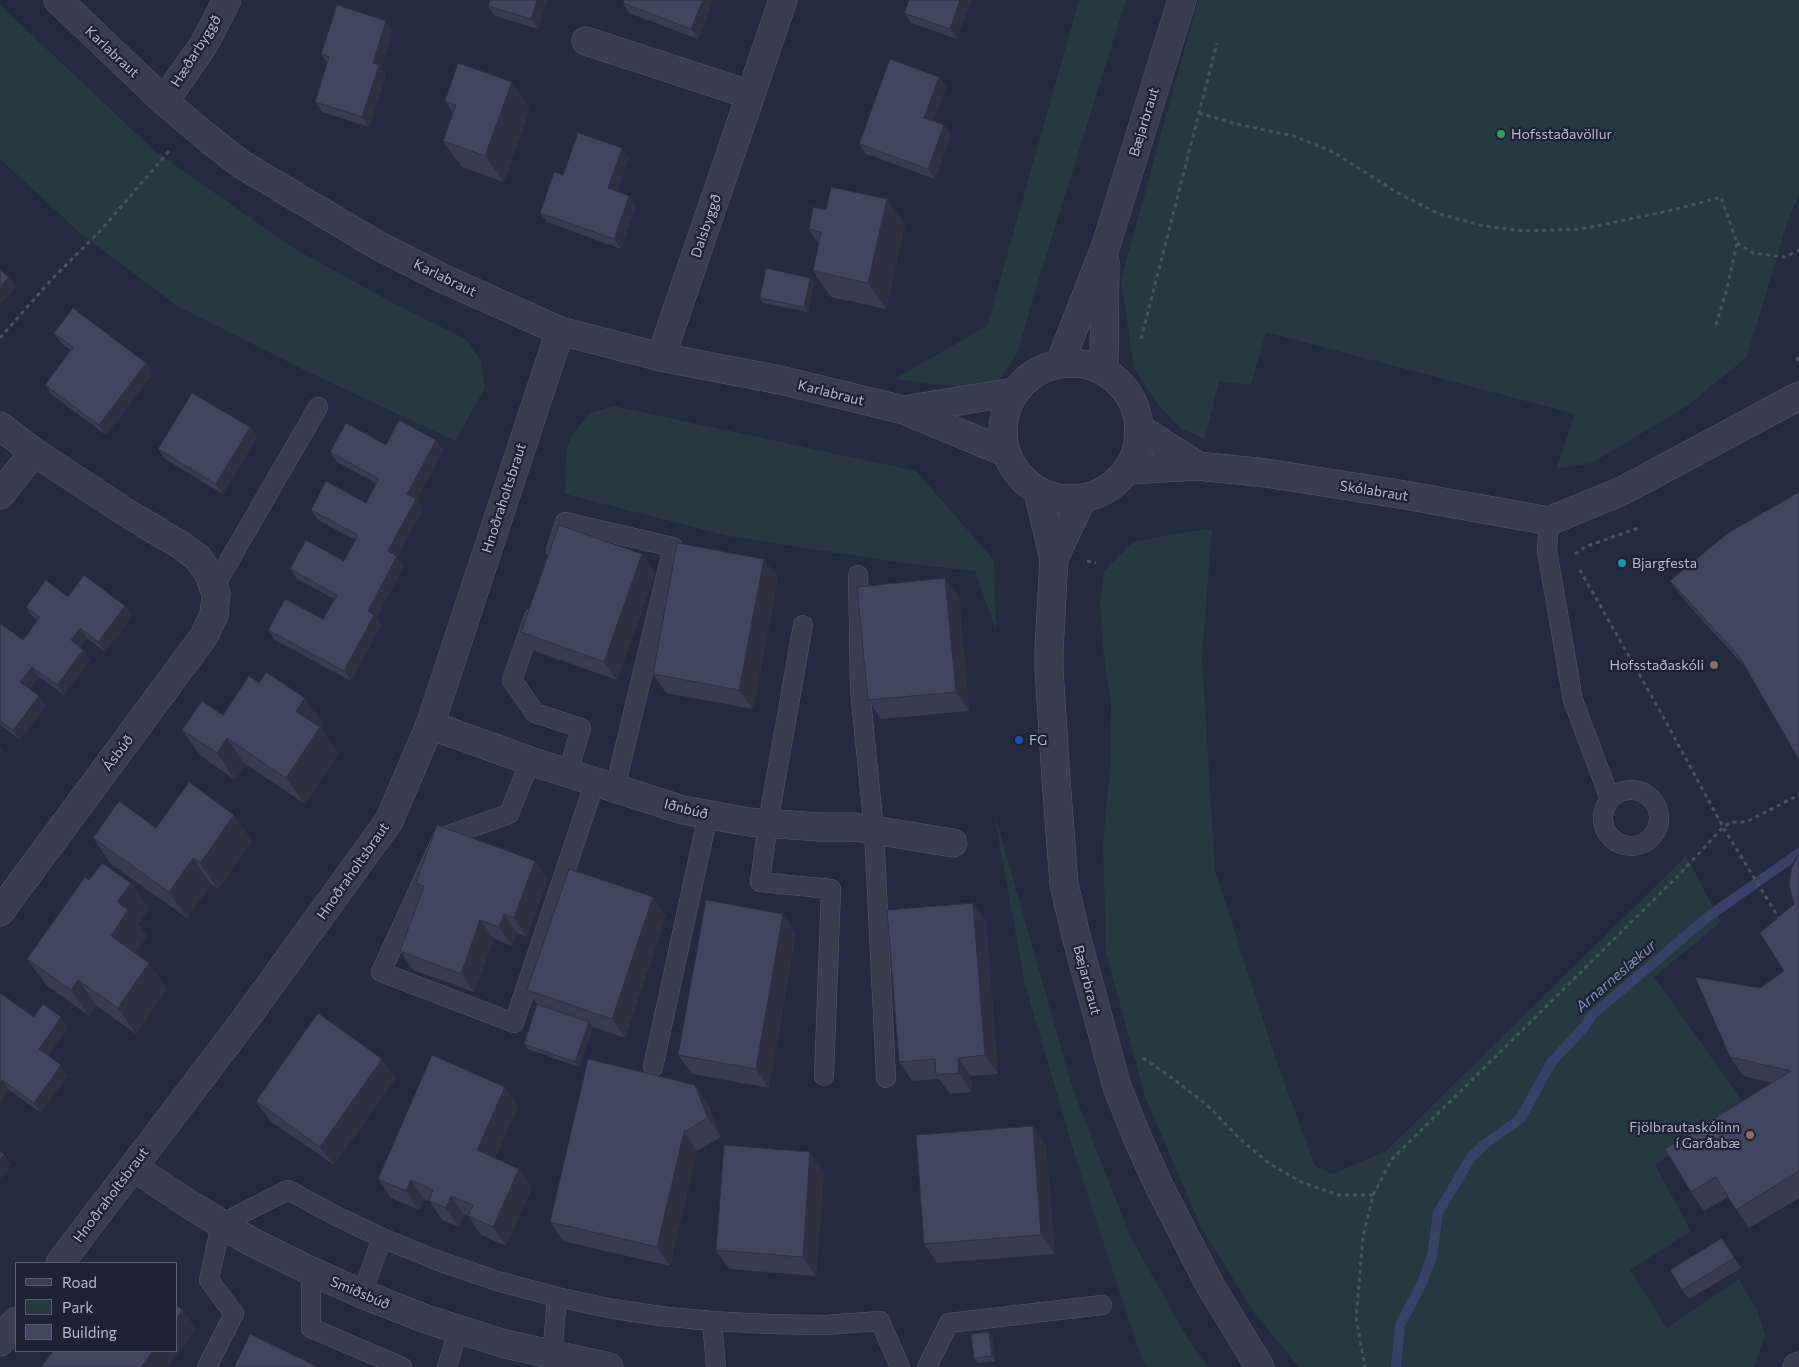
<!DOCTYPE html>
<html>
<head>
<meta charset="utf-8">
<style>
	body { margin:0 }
	#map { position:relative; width:1799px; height:1367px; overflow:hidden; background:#242a3f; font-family:Commissioner,sans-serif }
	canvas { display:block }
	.legend { position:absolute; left:15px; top:1262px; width:162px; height:90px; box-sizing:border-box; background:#1d2234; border:1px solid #5a5e70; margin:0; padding:6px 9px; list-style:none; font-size:15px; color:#b5b8ca }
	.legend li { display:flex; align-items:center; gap:10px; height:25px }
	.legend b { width:25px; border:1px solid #5a5e70 }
</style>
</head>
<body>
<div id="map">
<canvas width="1799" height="1367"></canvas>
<ul class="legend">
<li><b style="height:6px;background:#383d4f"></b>Road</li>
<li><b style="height:14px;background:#263840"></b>Park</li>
<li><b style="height:14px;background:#40465f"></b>Building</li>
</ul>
</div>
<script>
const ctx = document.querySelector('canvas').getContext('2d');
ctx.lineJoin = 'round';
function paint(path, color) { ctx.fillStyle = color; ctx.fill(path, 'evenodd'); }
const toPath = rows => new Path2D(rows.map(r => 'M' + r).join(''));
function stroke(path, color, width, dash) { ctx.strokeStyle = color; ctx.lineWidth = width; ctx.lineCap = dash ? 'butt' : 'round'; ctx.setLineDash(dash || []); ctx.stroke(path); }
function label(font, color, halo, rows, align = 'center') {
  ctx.font = font + ' Commissioner,sans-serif'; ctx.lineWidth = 4.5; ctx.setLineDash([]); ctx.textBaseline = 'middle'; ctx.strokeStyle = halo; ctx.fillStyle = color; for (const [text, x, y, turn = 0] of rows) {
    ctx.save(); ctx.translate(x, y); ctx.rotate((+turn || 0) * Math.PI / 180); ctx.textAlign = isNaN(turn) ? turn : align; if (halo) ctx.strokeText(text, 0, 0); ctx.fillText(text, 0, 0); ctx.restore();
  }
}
paint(toPath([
	[1079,0,1126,0,1032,301,1018,352,998,382,969,389,894,379,987,326],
	[1198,0,1799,0,1799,194,1786,226,1747,357,1687,406,1592,463,1556,469,1575,414,1266,332,1251,385,1219,381,1205,439,1180,428,1158,405,1134,368,1121,280],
	[0,5,155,151,295,249,399,306,466,339,481,361,485,388,455,441,304,370,177,306,81,234,0,159],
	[614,406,916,471,994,560,996,631,975,571,903,563,728,536,565,494,566,452,572,435,590,413],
	[1212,529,1202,657,1215,870,1274,1054,1315,1166,1333,1174,1386,1151,1686,856,1721,922,1654,977,1745,1105,1655,1165,1691,1231,1630,1270,1667,1328,1739,1279,1757,1310,1765,1335,1754,1367,1299,1367,1255,1314,1201,1227,1145,1097,1106,952,1103,842,1110,769,1111,704,1103,648,1100,603,1104,571,1133,542,1179,533],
	[993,808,1073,1090,1131,1238,1188,1339,1209,1367,1147,1367,1142,1359,1079,1169,1025,985]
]), '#263840');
stroke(toPath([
	[1396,1367,1400,1325,1422,1283,1432,1256,1438,1213,1471,1157,1485,1144,1520,1119,1551,1063,1585,1026,1592,1015,1709,916,1799,853]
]), '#384266', 10);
const service = toPath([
	[1549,521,1547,551,1573,700,1610,799],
	[556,550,565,522,673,547,615,788],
	[858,575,860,690,874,830,886,1078],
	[214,587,318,407],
	[534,617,512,680,535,713,581,728,568,773],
	[803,625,768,823,760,882,831,889,824,1076],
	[530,761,509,814,443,837,381,972,514,1023,595,782],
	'1603 818a28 28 0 1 1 56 0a28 28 0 1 1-56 0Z',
	[653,1067,708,815],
	[311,1271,311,1328,402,1367],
	[362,1294,382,1238],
	[712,1321,716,1367],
	[552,1356,557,1297],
	[207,1367,234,1314,209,1280,221,1224,288,1190,334,1215,382,1238,439,1261,497,1281,557,1297,608,1308,660,1316,712,1321,768,1324,824,1325,880,1321,900,1367],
	[447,1367,458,1330],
	[927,1367,949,1323,1102,1305]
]);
const minor = toPath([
	[586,41,751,95],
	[164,101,203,46,227,0],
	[661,357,783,0],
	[0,426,34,452,130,515,179,544,198,558,209,574,216,594,214,615,204,636,0,912],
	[1139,428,1198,466],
	[1128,470,1198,466,1266,473,1399,494,1549,521,1622,491,1799,396],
	[0,495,34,452],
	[430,725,530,761,683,810,749,822,819,827,855,827,953,843],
	[133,1167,192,1206,250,1241,311,1271,362,1294,426,1319,505,1344,609,1367],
	[1797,1367,1799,1366]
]);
const tertiary = toPath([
	[58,0,164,101,204,135,241,164,377,245,444,279,560,331,661,357,780,380,904,410,1005,452],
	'1003 431a68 68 0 1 1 136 0a68 68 0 1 1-136 0Z',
	[1060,363,1106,245,1182,0],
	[1104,370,1105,261],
	[904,410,1014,392],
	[1038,492,1054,558,1049,650,1049,669,1056,779,1064,884,1075,932,1117,1087,1137,1137,1159,1186,1211,1287,1260,1367],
	[1054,558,1082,499],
	[60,1263,241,1025,389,821,430,725,560,331],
	[0,1342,16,1321]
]);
stroke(service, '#53586a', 20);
stroke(minor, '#53586a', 29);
stroke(tertiary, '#53586a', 29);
stroke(toPath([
	[1199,113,1236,124,1294,136,1333,152,1398,193,1439,214,1484,226,1525,231,1582,229,1677,209,1721,197,1737,243,1726,292,1715,328],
	[1737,243,1753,253,1785,257,1799,250],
	[0,338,52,279,101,230,171,149],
	[1141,339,1217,43],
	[1797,361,1799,355],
	[1575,554,1587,546,1641,527],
	[1087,561,1096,563],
	[1780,920,1723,827,1732,822,1746,822,1799,795],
	[1143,1058,1172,1078,1207,1105,1241,1140,1270,1164,1303,1183,1339,1195,1373,1195,1363,1237,1356,1318,1365,1367],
	[1373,1195,1392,1159,1678,876,1723,827,1660,711,1580,570]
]), '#44555d', 3, [4, 4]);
stroke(service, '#383d4f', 19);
stroke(minor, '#383d4f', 28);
stroke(tertiary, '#383d4f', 28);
paint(toPath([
	[547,0,538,29,495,16,488,6],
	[624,0,713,0,698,39,629,13,623,3],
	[909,0,971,0,957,39,911,23,904,13],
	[393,31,381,68,386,75,369,127,322,112,315,102,327,63,321,54],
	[939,77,946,87,933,121,944,125,951,135,935,179,866,154,859,144],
	[445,101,530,108,504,182,462,167,443,141,453,113],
	[629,158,617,191,636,205,621,249,547,222,540,213,563,175],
	[887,199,905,225,886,309,831,297,813,271,819,244,809,229,826,210],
	[810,278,814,283,808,312,763,303,760,298],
	[54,333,146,363,153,373,106,435,52,395,45,385,70,350,61,343],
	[250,427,257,437,223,494,165,459,158,449],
	[436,440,443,450,417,499,423,509,397,557,404,566,376,618,381,625,351,681,275,640,268,630,323,619,334,599,297,579,290,569,344,561,355,540,318,520,311,510,366,503,376,483,337,462,330,452],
	[1728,533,1746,668,1684,600,1670,581],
	[655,573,617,680,534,651,521,632],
	[778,578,753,709,666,693,653,674],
	[68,597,125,606,132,616,105,652,87,638,80,647,83,650,90,660,64,695,39,677,29,689,46,706,20,740,3,727,0,731,0,625,23,640,38,620,33,617,26,607],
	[959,597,969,711,881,719,868,700],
	[223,715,323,724,321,728,338,754,305,804,245,764,235,780,201,756,182,730],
	[156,828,252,841,218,889,211,884,187,918,111,864,93,838],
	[1799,855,1799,1198,1749,1228,1728,1197,1704,1211,1691,1192,1773,1083,1743,1076,1730,1057,1760,988,1784,971,1794,904],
	[548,879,527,937,517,933,512,946,494,939,474,992,413,970,400,951,422,892,416,883],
	[89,880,131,883,149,909,138,924,147,936,135,953,167,989,136,1034,97,1006,89,1016,46,985,27,959],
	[653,897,666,916,625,1038,593,1027,579,1067,528,1049,524,1044,537,1004,527,990],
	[973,903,986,922,998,1074,971,1076,972,1092,950,1094,939,1079,912,1081,899,1062],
	[796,933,769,1088,692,1074,678,1055],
	[0,993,34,1017,68,1027,48,1055,68,1075,41,1113,9,1090,0,1103],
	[396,1078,334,1165,269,1120,256,1101],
	[695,1085,708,1104,721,1137,697,1151,670,1266,563,1241,550,1222],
	[505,1087,518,1106,495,1158,519,1169,532,1188,506,1246,481,1235,468,1216,464,1215,459,1227,442,1220,429,1201,424,1199,419,1210,391,1198,378,1179],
	[1046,1145,1055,1254,937,1263,924,1244],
	[824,1171,816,1276,729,1269,716,1250],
	[1729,1248,1741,1268,1689,1299,1682,1290],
	[993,1337,995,1361,978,1363,974,1358]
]), '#373c52');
paint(toPath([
	[537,0,547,0,538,29,531,19],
	[703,0,713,0,698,39,691,29],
	[960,0,971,0,957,39,950,29],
	[386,21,393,31,381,68,386,75,369,127,362,117,373,63],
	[939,77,946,87,931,128,924,118],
	[512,82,530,108,504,182,485,156],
	[944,125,951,135,935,179,928,169],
	[622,148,629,158,615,198,608,188],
	[629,196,636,205,621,249,614,239],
	[887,199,905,225,886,309,868,283],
	[9,277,16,287,0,305,0,287],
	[810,278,814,283,808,312,804,307],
	[146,363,153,373,106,435,99,425],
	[250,427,257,437,223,494,216,484],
	[436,440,443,450,417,499,423,509,397,557,404,566,376,618,381,625,351,681,344,671,368,611,407,494],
	[642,554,655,573,617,680,604,662],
	[764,559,778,578,753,709,739,690],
	[945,578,959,597,969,711,956,692],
	[125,606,132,616,105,652,98,642],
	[80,628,87,638,78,650,71,640],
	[83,650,90,660,64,695,57,685],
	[32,667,39,677,27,692,20,682],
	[39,696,46,706,20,740,13,730],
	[305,698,323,724,321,728,338,754,305,804,286,778,296,711],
	[0,723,3,727,0,731],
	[227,738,245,764,235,780,217,753],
	[0,746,3,750,0,754],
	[234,815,252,841,218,889,200,863],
	[193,858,211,884,187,918,169,892],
	[535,861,548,879,527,937,514,918],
	[131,883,149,909,138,924,147,936,129,962,111,936,117,902],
	[653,897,666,916,625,1038,612,1019],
	[973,903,986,922,998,1074,985,1055],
	[504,914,517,933,512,946,499,927],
	[783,914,796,933,769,1088,756,1069],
	[480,920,494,939,474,992,461,974],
	[149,963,167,989,136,1034,118,1008],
	[78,980,97,1006,89,1016,71,990],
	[61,1017,68,1027,46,1059,39,1049],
	[589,1022,593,1027,579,1067,575,1062],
	[958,1058,971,1076,972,1092,959,1073],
	[382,1059,396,1078,334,1165,320,1147],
	[61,1065,68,1075,41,1113,34,1103],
	[2,1080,9,1090,0,1103,0,1083],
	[695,1085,708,1104,721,1137,708,1118],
	[505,1087,518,1106,490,1169,477,1150],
	[1033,1126,1046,1145,1055,1254,1041,1235],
	[684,1132,697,1151,670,1266,657,1247],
	[810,1152,824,1171,816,1276,803,1257],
	[4,1154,11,1164,0,1180,0,1160],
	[519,1169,532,1188,506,1246,493,1227],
	[411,1180,424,1199,419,1210,406,1191],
	[451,1196,464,1215,459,1227,446,1208],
	[1722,1238,1729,1248,1741,1268,1734,1258],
	[183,1310,196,1329,168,1367,141,1367,153,1351,176,1351,176,1319],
	[989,1332,993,1337,995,1361,992,1356]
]), '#2d3142');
const building = toPath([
	[490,0,537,0,531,19,488,6,490,0],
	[624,0,703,0,691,29,623,3,624,0],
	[909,0,960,0,950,29,904,13,909,0],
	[337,5,386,21,373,63,379,65,362,117,315,102,329,57,321,54,337,5],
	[890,59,939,77,924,118,944,125,928,169,859,144,890,59],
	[458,63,512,82,485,156,443,141,456,105,445,101,458,63],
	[578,133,622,148,608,188,629,196,614,239,540,213,554,172,563,175,578,133],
	[831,187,887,199,868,283,813,271,821,232,809,229,813,207,826,210,831,187],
	[766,268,810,278,804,307,760,298,766,268],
	[0,270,9,277,0,287,0,270],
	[73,308,146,363,99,425,45,385,73,347,54,333,73,308],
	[192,393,250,427,216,484,158,449,192,393],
	[399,420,436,440,407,494,416,499,388,551,397,556,368,611,374,615,344,671,268,630,285,599,323,619,337,595,290,569,306,540,344,561,358,535,311,510,326,481,366,503,379,479,330,452,346,423,386,445,399,420],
	[1799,492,1799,760,1739,656,1670,581,1728,533,1799,492],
	[559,525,642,554,604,662,521,632,559,525],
	[677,543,764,559,739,690,653,674,677,543],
	[84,575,125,606,98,642,80,628,71,640,83,650,57,685,32,667,20,682,39,696,13,730,0,721,0,625,1,624,23,640,40,617,26,607,46,580,68,597,84,575],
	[945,578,956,692,868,700,857,587,945,578],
	[266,672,305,698,296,711,320,727,286,778,227,738,217,753,182,730,202,701,223,715,249,676,259,683,266,672],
	[189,782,234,815,200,863,193,858,169,892,93,838,119,801,156,828,189,782],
	[437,825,535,861,514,918,504,914,499,927,480,920,461,974,400,951,424,886,416,883,437,825],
	[1799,855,1799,1171,1736,1210,1716,1177,1691,1192,1665,1149,1791,1071,1730,1057,1695,977,1760,988,1784,971,1760,933,1794,904,1789,885,1791,870,1797,856,1799,855],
	[102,863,131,883,117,902,128,910,111,936,149,963,118,1008,78,980,71,990,27,959,85,877,89,880,102,863],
	[569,869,653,897,612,1019,527,990,569,869],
	[706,900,783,914,756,1069,678,1055,706,900],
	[973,903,985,1055,958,1058,959,1073,936,1075,935,1059,899,1062,887,910,973,903],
	[0,993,34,1017,43,1004,61,1017,39,1049,61,1065,34,1103,2,1080,0,1083,0,993],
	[537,1004,589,1022,575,1062,524,1044,537,1004],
	[318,1013,382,1059,320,1147,256,1101,318,1013],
	[432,1055,505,1087,477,1150,519,1169,493,1227,468,1216,473,1205,451,1196,446,1208,429,1201,433,1190,411,1180,406,1191,378,1179,432,1055],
	[588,1059,695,1085,708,1118,684,1132,657,1247,550,1222,588,1059],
	[1033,1126,1041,1235,924,1244,916,1135,1033,1126],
	[724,1145,810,1152,803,1257,716,1250,724,1145],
	[0,1151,4,1154,0,1160,0,1151],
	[1722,1238,1734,1258,1682,1290,1670,1270,1722,1238],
	[176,1305,183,1310,176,1319,176,1305],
	[989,1332,992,1356,974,1358,971,1334,989,1332],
	[250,1334,318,1367,234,1367,250,1334],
	[53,1351,153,1351,141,1367,41,1367,53,1351]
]);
paint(building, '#40465f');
stroke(building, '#2d3142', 1);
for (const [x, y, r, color] of [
	[1501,134,5,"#2e9e5b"],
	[1622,563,5,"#0f9aa8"],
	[1714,665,5,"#8d6e63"],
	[1019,740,5,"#1a4fb4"],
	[1750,1135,5,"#8d6e63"]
]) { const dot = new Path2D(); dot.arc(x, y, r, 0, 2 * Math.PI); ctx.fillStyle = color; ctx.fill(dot); stroke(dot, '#1d2234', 2); }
label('14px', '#b5b8ca', '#1d2234', [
	["Hæðarbyggð",196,51,-58],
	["Karlabraut",112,52,43],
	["Bæjarbraut",1144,122,-73],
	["Dalsbyggð",706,226,-71],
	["Karlabraut",445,278,26],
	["Karlabraut",831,393,14],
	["Skólabraut",1374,491,9],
	["Hnoðraholtsbraut",504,498,-72],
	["Ásbúð",118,753,-53],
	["Iðnbúð",686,809,14],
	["Hnoðraholtsbraut",353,871,-55],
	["Bæjarbraut",1087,980,75],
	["Hnoðraholtsbraut",111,1195,-53],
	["Smiðsbúð",360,1293,23]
]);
label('14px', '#b5b8ca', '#1d2234', [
	["Hofsstaðavöllur",1511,134],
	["Bjargfesta",1632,563],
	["Hofsstaðaskóli",1704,665,"right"],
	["FG",1029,740],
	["Fjölbrautaskólinn",1740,1127,"right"],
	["í Garðabæ",1740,1143,"right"]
], 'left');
label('italic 15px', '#838eb6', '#1d2234', [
	["Arnarneslækur",1616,976,-41]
]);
</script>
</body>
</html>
